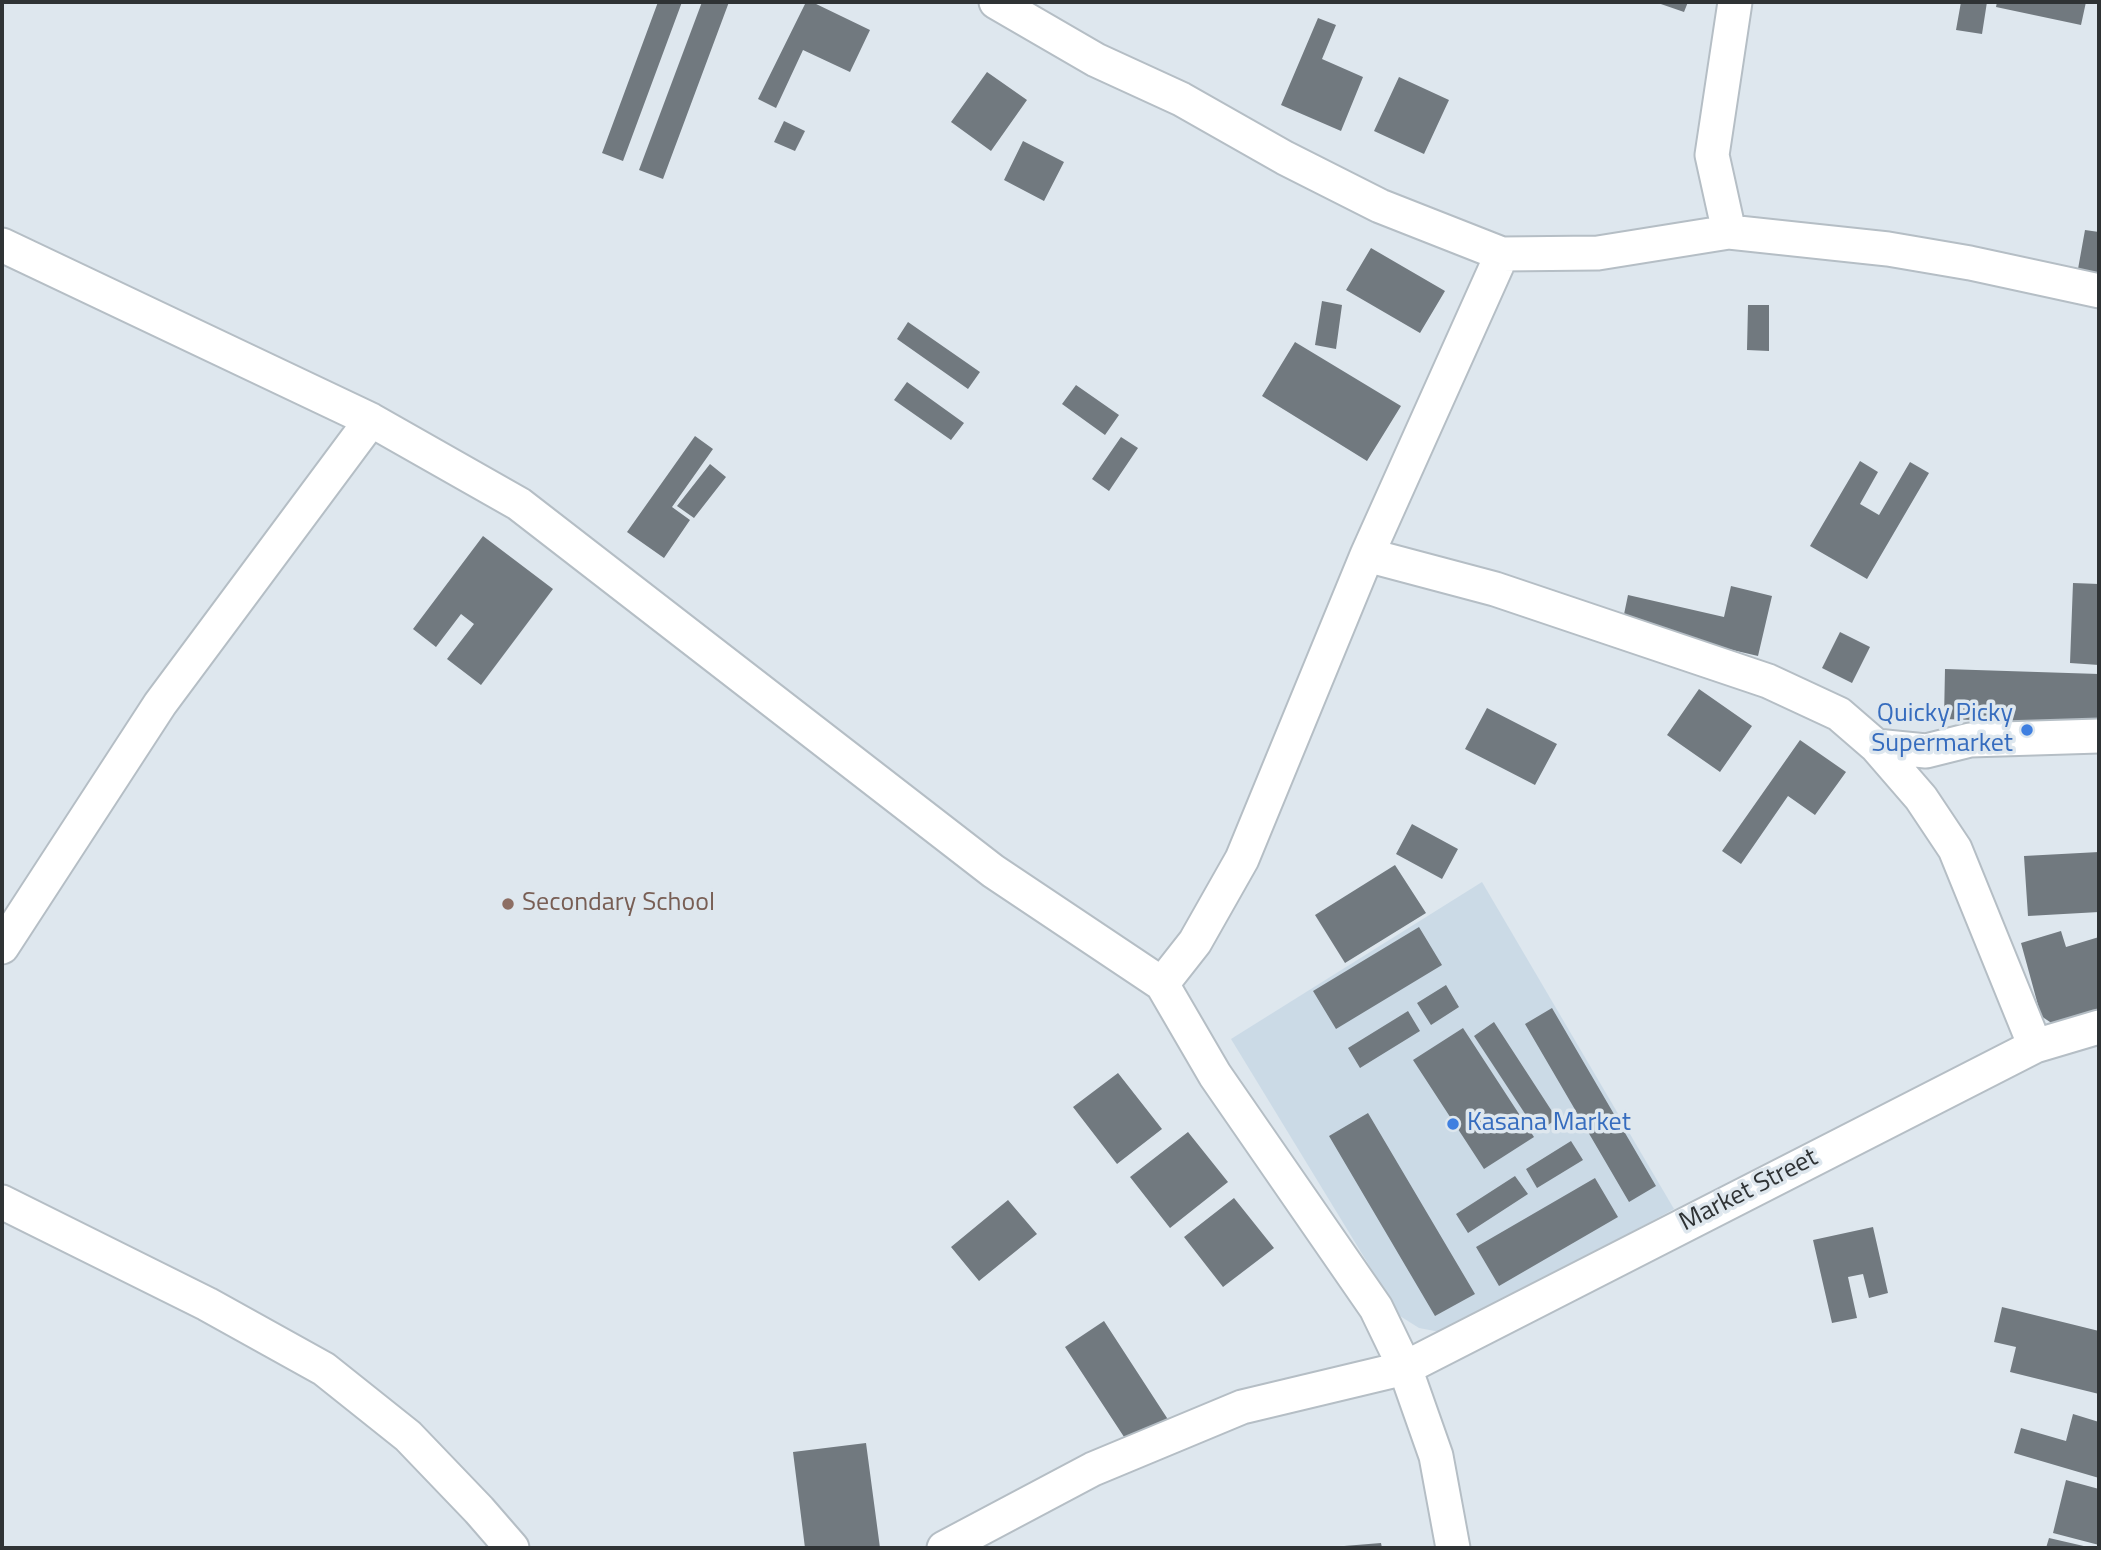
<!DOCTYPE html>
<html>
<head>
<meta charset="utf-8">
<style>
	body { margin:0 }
	#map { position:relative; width:2101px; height:1550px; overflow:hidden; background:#dee7ee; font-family:"Titillium Web",sans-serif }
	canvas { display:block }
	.frame { position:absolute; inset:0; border:4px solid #2f3335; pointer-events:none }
</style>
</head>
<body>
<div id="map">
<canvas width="2101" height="1550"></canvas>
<div class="frame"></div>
</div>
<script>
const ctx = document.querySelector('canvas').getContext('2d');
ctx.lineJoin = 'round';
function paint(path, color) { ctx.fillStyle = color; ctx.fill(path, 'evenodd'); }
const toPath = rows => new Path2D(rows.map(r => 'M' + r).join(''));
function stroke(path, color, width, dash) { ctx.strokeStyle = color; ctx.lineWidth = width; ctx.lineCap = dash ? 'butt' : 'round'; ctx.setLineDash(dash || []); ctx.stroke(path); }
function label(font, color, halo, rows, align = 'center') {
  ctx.font = font + ' "Titillium Web",sans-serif'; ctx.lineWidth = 7; ctx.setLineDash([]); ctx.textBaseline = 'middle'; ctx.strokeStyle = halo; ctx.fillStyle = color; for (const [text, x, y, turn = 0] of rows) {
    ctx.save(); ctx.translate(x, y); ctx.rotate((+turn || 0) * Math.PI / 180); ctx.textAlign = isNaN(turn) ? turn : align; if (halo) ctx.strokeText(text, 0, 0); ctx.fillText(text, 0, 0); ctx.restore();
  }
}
paint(toPath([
	[1482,882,1674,1209,1448,1332,1440,1332,1419,1328,1400,1316,1231,1039]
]), '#cbdae6');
paint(toPath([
	[658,2,682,2,623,161,602,153],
	[702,2,729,2,663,179,639,170],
	[806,2,812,2,870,30,850,72,803,50,776,108,758,99],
	[1655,2,1688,2,1684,12],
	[1961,2,1987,2,1982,34,1956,30],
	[1997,2,2086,2,2081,25,1996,7],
	[1318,18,1336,25,1322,59,1363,77,1341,131,1281,105],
	[987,72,1027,100,991,151,951,122],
	[1399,77,1449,100,1424,154,1374,131],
	[784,121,805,131,795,151,774,142],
	[1023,141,1064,162,1044,201,1004,180],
	[2085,230,2099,232,2099,273,2078,269],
	[1371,248,1445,291,1420,333,1346,290],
	[1322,301,1342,305,1336,349,1315,345],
	[1748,305,1769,305,1769,351,1747,350],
	[908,322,980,372,968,389,897,339],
	[1295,342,1401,406,1367,461,1262,396],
	[907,382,964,423,951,440,894,400],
	[1076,385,1119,415,1105,435,1062,404],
	[695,436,713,449,672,507,690,520,664,558,627,532],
	[1121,437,1138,448,1109,491,1092,479],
	[1860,461,1878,472,1860,504,1879,515,1910,462,1929,473,1867,579,1810,546],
	[710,464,726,477,694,518,677,506],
	[483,536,553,589,481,685,447,659,474,624,461,614,436,647,413,629],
	[2073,583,2099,584,2099,665,2070,663],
	[1731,586,1772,596,1758,656,1622,624,1628,595,1724,617],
	[1840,632,1870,647,1852,683,1822,668],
	[1945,669,2099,674,2099,724,1944,719],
	[1699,689,1752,726,1720,772,1667,735],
	[1487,708,1557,744,1535,785,1465,749],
	[1800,740,1846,772,1815,815,1788,796,1741,864,1722,851],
	[1412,824,1458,849,1442,879,1396,854],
	[2099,852,2099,912,2028,916,2024,856],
	[1395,865,1426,913,1345,963,1315,915],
	[1419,927,1442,965,1336,1029,1313,991],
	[2061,931,2066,947,2099,937,2099,1011,2053,1024,2041,1016,2021,943],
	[1446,985,1459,1007,1431,1025,1417,1003],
	[1552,1008,1656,1186,1629,1202,1525,1024],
	[1408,1011,1420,1031,1360,1068,1348,1048],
	[1494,1022,1557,1119,1537,1132,1474,1036],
	[1463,1028,1534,1137,1484,1169,1413,1060],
	[1118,1073,1162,1129,1117,1164,1073,1107],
	[1368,1113,1475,1294,1435,1316,1329,1136],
	[1188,1132,1228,1182,1170,1228,1130,1177],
	[1571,1141,1583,1160,1537,1188,1526,1169],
	[1515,1176,1528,1194,1468,1233,1456,1214],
	[1595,1178,1618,1217,1499,1286,1476,1247],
	[1234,1198,1274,1248,1223,1287,1184,1237],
	[1008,1200,1037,1234,979,1281,951,1247],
	[1873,1227,1888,1293,1869,1298,1863,1274,1848,1277,1857,1318,1832,1323,1813,1240],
	[2002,1307,2099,1331,2099,1394,2010,1372,2016,1347,1994,1342],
	[1104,1321,1169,1421,1130,1446,1065,1347],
	[2073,1414,2099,1422,2099,1478,2014,1453,2021,1428,2066,1441],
	[866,1443,880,1548,805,1548,793,1452],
	[2066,1480,2099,1489,2099,1545,2053,1533],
	[2049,1538,2088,1547,2088,1548,2046,1548],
	[1381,1543,1382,1548,1344,1548,1344,1546]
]), '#71797f');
const minor = toPath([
	[996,2,1096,60,1181,99,1285,158,1380,206,1502,254,1598,253,1729,232,1888,249,1970,263,2099,291],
	[1729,232,1712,155,1735,2],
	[2,245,371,420,519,504,993,871,1162,984,1215,1075,1376,1308,1405,1368,1436,1456,1453,1548],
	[1367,555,1495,589,1768,681,1839,714,1876,746,1921,798,1955,849,2035,1046],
	[1876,746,1926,751,1970,740,2099,736],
	[2,947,160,704,371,420],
	[1162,984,1195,942,1242,859,1367,555,1502,254],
	[2,1202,207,1304,324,1369,408,1436,479,1510,512,1548],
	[944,1548,1093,1469,1242,1407,1405,1368,2035,1046,2099,1027]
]);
stroke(minor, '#b5bec5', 37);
stroke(minor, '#fff', 33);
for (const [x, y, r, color] of [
	[2027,730,7,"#3f7fe0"],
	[508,904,7,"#8d6e63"],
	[1453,1124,7,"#3f7fe0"]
]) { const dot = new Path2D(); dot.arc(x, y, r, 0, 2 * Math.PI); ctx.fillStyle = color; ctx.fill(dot); stroke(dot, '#dee7ee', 2.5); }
label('26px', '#366cbe', '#dee7ee', [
	["Quicky Picky",2013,715],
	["Supermarket",2013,745],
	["Kasana Market",1467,1124,"left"]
], 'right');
label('26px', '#785e54', '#dee7ee', [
	["Secondary School",522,904]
], 'left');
label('26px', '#2f3335', '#dee7ee', [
	["Market Street",1749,1191,-27]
]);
</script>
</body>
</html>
